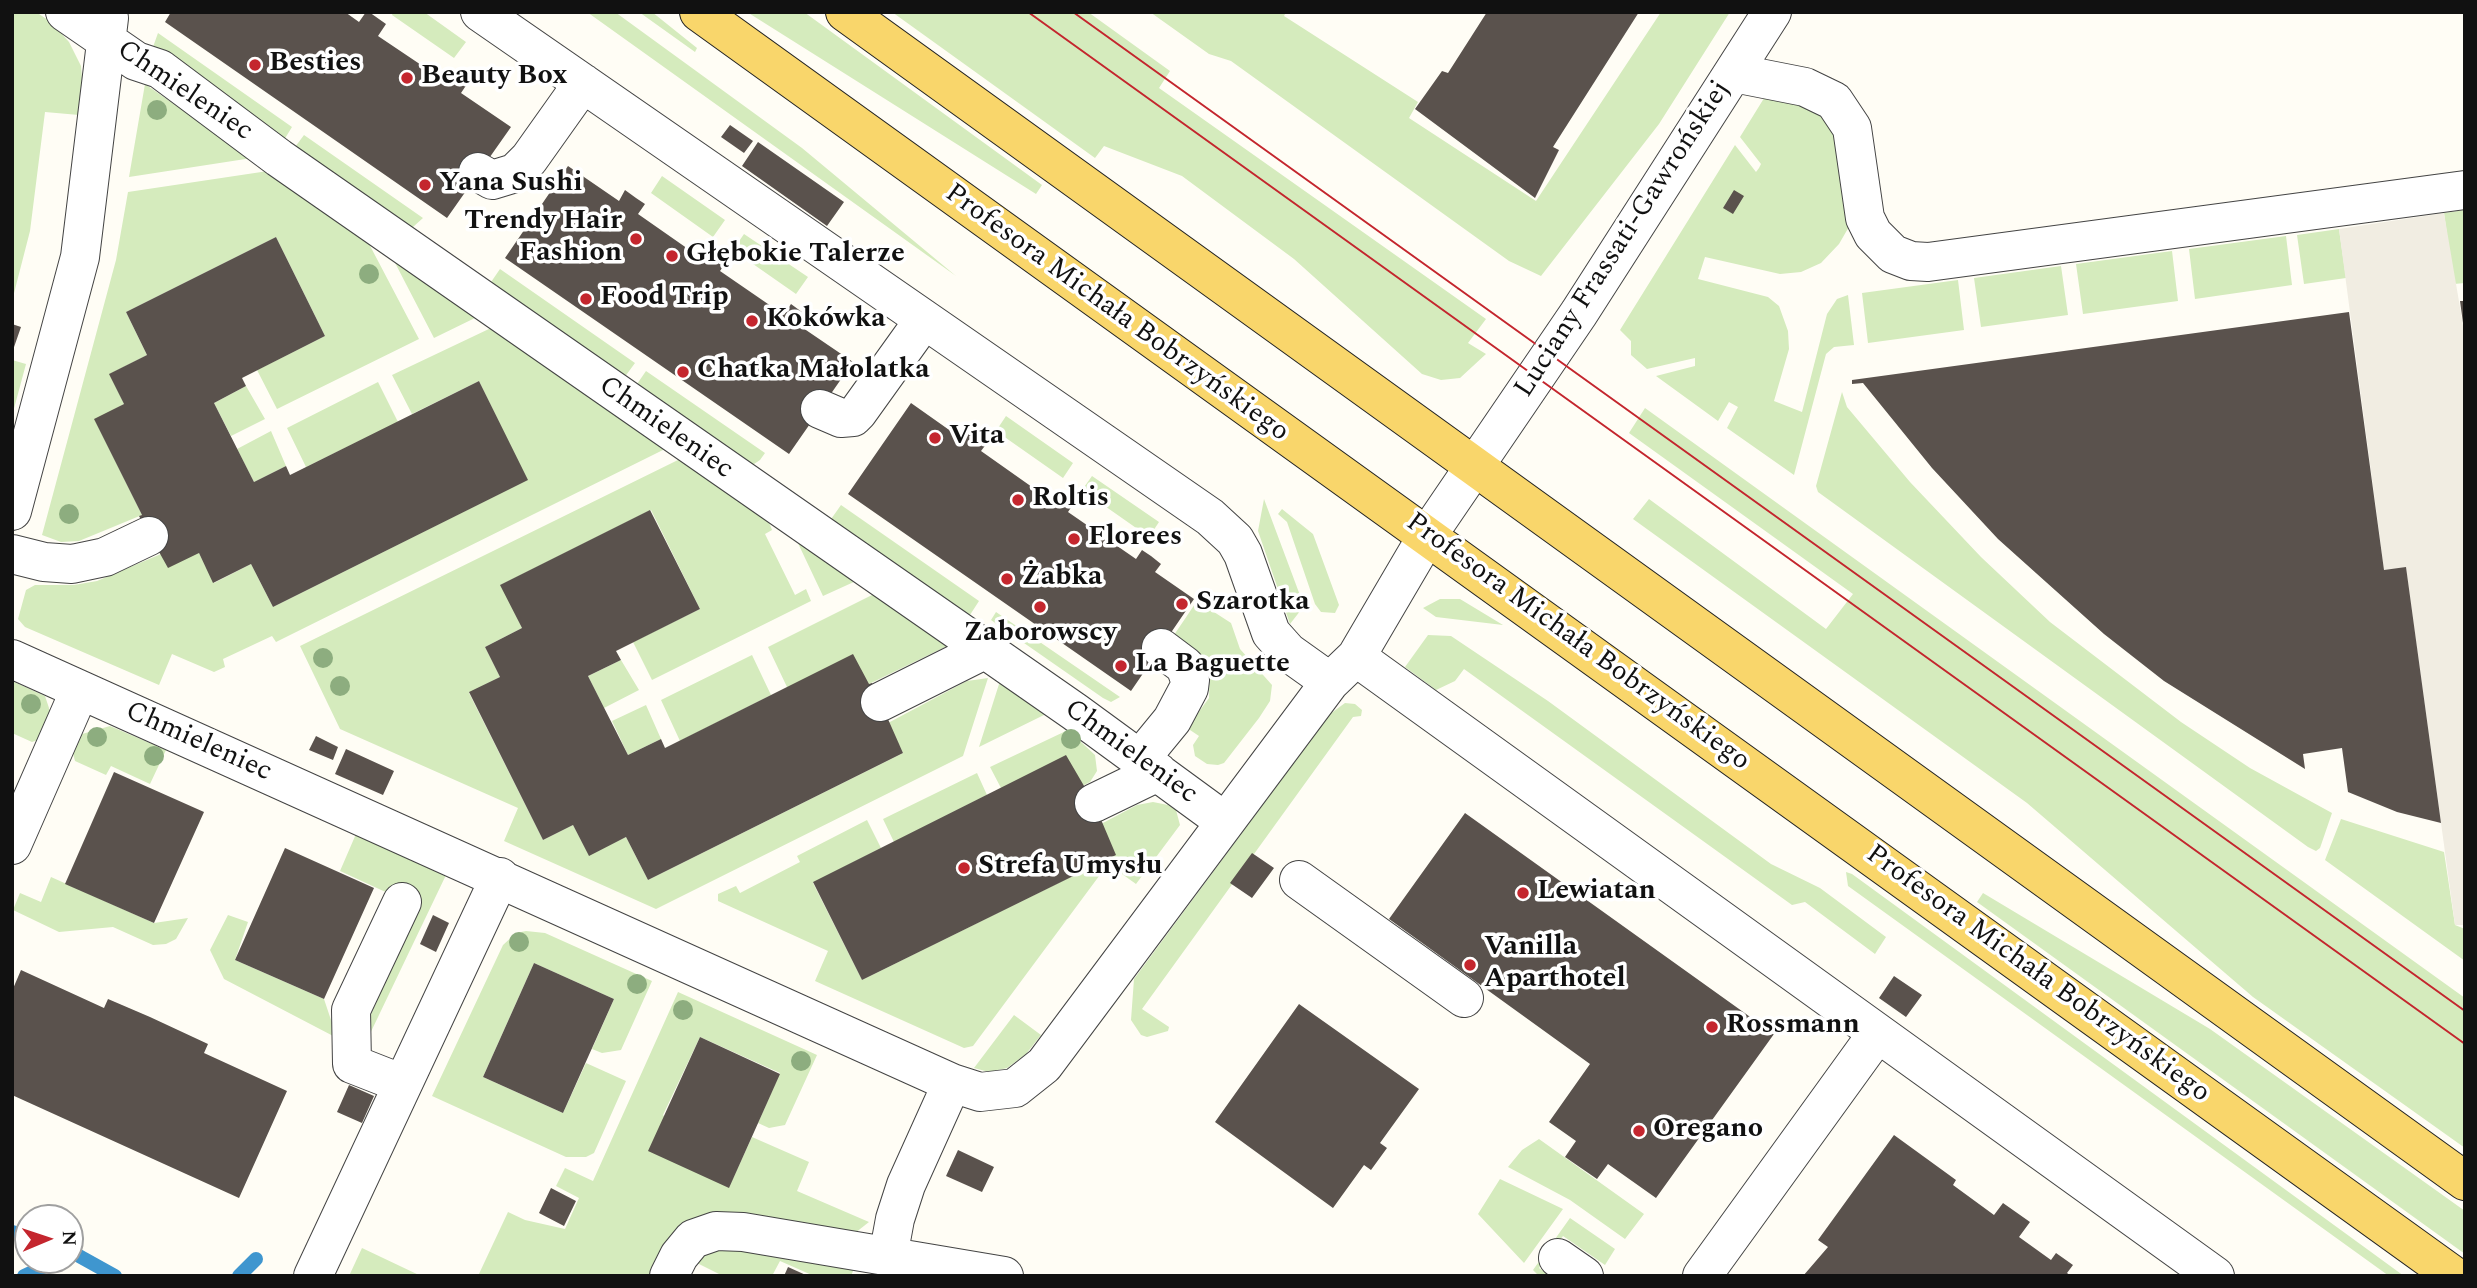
<!DOCTYPE html>
<html>
<head>
<meta charset="utf-8">
<style>
	body { margin:0 }
	#map { position:relative; width:2477px; height:1288px; overflow:hidden; background:#fffdf5; font-family:Spectral,serif }
	canvas { display:block }
	.frame { position:absolute; inset:0; border:14px solid #111; pointer-events:none }
	.north { position:absolute; left:14px; top:1204px; width:70px; height:70px; box-sizing:border-box; background:#fff; border:2px solid #a0a0a0; border-radius:50%; rotate:88deg; font-size:19px; font-weight:700; line-height:28px; text-align:center; color:#111 }
	.north::after { content:''; display:block; margin:auto; width:24px; height:32px; background:#c4262e; clip-path:polygon(50% 0,100% 100%,50% 72%,0 100%) }
</style>
</head>
<body>
<div id="map">
<canvas width="2477" height="1288"></canvas>
<div class="frame"></div>
<div class="north">N</div>
</div>
<script>
const ctx = document.querySelector('canvas').getContext('2d');
ctx.lineJoin = 'round';
function paint(path, color) { ctx.fillStyle = color; ctx.fill(path, 'evenodd'); }
const toPath = rows => new Path2D(rows.map(r => 'M' + r).join(''));
function stroke(path, color, width, dash) { ctx.strokeStyle = color; ctx.lineWidth = width; ctx.lineCap = dash ? 'butt' : 'round'; ctx.setLineDash(dash || []); ctx.stroke(path); }
function label(font, color, halo, rows, align = 'center') {
  ctx.font = font + ' Spectral,serif'; ctx.lineWidth = 7; ctx.setLineDash([]); ctx.textBaseline = 'middle'; ctx.strokeStyle = halo; ctx.fillStyle = color; for (const [text, x, y, turn = 0] of rows) {
    ctx.save(); ctx.translate(x, y); ctx.rotate((+turn || 0) * Math.PI / 180); ctx.textAlign = isNaN(turn) ? turn : align; if (halo) ctx.strokeText(text, 0, 0); ctx.fillText(text, 0, 0); ctx.restore();
  }
}
paint(toPath([
	[12,12,36,12,51,22,69,42,81,66,82,78,79,115,45,112,30,231,12,301],
	[393,12,424,12,466,42,454,58,392,15],
	[587,12,615,12,802,148,956,276],
	[639,12,652,12,697,48,695,52],
	[747,12,804,12,1042,185,1036,194],
	[892,12,1088,12,1170,71,1159,88,1486,319,1468,343,1486,354,1460,378,1441,380,1422,374,1294,259,1182,176,1104,146,1095,158],
	[1150,12,1286,12,1284,16,1418,102,1409,118,1536,201,1661,12,1730,12,1659,124,1541,276,1509,261,1231,61,1209,54],
	[158,33,292,127,284,140,153,47],
	[145,84,252,158,129,177],
	[1766,95,1801,100,1822,115,1835,136,1850,225,1839,244,1821,263,1801,272,1780,274,1705,257,1698,279,1768,297,1779,306,1788,331,1789,349,1774,401,1802,412,1827,314,1837,299,1848,295,1854,345,1834,347,1826,354,1794,475,1727,428,1738,407,1729,402,1718,421,1656,376,1695,366,1695,358,1647,369,1631,355,1631,341,1620,330,1735,145,1756,172,1759,168,1761,164,1740,137],
	[304,135,423,218,413,227,408,227,295,147],
	[268,171,367,240,419,339,277,409,257,370,325,336,276,237,126,312,147,355,110,374,124,404,95,420,142,515,79,541,61,542,42,535,116,260,128,192],
	[662,176,725,220,713,237,651,193],
	[2465,210,2465,283,2454,284,2444,213],
	[2339,229,2346,278,2304,284,2297,235],
	[744,234,808,277,796,294,733,250],
	[2286,236,2292,285,2195,299,2189,249],
	[2172,251,2178,301,2083,314,2076,264],
	[392,257,477,317,434,338],
	[2061,266,2068,315,1981,327,1974,278],
	[500,269,635,363,624,378,489,285],
	[1958,280,1964,330,1868,343,1862,293],
	[491,328,665,449,276,642,272,636,223,659,225,667,214,672,172,654,159,685,25,627,18,619,26,590,35,585,74,585,97,581,161,554,199,553,214,583,251,564,273,607,527,480,479,381,412,414,392,375],
	[12,360,26,364,12,416],
	[646,371,765,453,760,460,751,466,635,387],
	[378,382,398,422,306,467,287,428],
	[246,386,265,419,231,436,214,403],
	[1842,392,1847,407,1910,482,1981,557,2050,622,2181,722,2250,768,2332,813,2320,848,2316,851,2308,847,1818,492,1816,486],
	[1645,408,2465,998,2465,1148,2253,997,2027,803,1633,519,1649,499,1826,629,1853,594,1629,433],
	[1006,416,1073,463,1063,478,996,431],
	[271,431,286,466,254,482,237,449],
	[680,459,769,522,772,530,765,534,795,595,806,589,811,601,652,680,633,642,700,609,651,510,501,585,522,628,485,647,500,677,469,693,543,840,573,825,589,855,626,837,648,880,903,753,888,723,967,681,988,678,963,756,656,909,504,841,518,808,340,729,300,646],
	[1092,476,1159,522,1149,537,1082,490],
	[1264,499,1304,606,1290,624,1258,531],
	[841,505,979,601,968,618,829,522],
	[1282,509,1313,534,1339,605,1335,613,1321,612,1315,604,1287,522,1278,514],
	[796,539,856,581,823,596],
	[874,594,947,646,869,684,787,687,768,647],
	[1440,599,1460,599,1503,625,1436,617,1423,608],
	[1197,601,1231,623,1240,649,1272,685,1270,701,1259,718,1224,763,1218,765,1207,764,1195,756,1193,745,1199,736,1187,728,1209,698,1210,670,1198,651,1174,635],
	[996,612,1120,697,1111,702,1103,698,991,620],
	[1428,635,1451,636,1548,701,1771,864,1820,888,1886,937,1875,954,1805,902,1792,905,1464,669,1455,681,1436,690,1405,667],
	[752,655,771,695,680,741,661,700],
	[621,660,639,690,604,708,588,676],
	[12,681,45,696,51,714,41,739,32,742,12,733],
	[1000,681,1046,714,979,747],
	[1345,703,1355,704,1362,710,1361,716,1353,717,1142,1009,1169,1027,1168,1031,1147,1037,1141,1035,1131,1020,1134,979,1330,714],
	[646,705,661,739,628,755,612,721],
	[110,726,166,750,150,784,111,766,106,775,75,761,73,753,82,734],
	[1068,730,1095,755,1097,771,1090,782,1082,786,1001,788,990,767],
	[977,773,987,795,894,842,883,819],
	[1153,802,1168,805,1176,810,1180,825,1136,884,1108,864,973,1046,964,1048,815,981,828,951,718,901,718,894,736,886,740,893,800,862,797,856,867,820,881,848,813,883,862,980,1115,855,1101,824,1137,805],
	[2341,819,2444,852,2455,925,2465,929,2465,961,2325,860],
	[356,834,446,875,367,1040,362,1035,418,907,340,871],
	[1846,872,1852,874,2404,1276,2389,1276,1848,886],
	[51,877,154,923,188,918,176,939,166,944,153,945,113,927,59,932,13,910,20,893,41,902],
	[1983,893,2210,1029,2465,1211,2465,1254,1977,902],
	[228,915,248,922,235,960,324,999,337,1038,224,979,210,950],
	[526,931,545,933,652,981,621,1050,602,1053,592,1049,614,999,534,963,483,1077,563,1113,586,1063,626,1081,594,1153,586,1157,566,1157,432,1096,503,945,516,933],
	[678,992,817,1055,785,1125,769,1128,758,1123,780,1073,700,1037,663,1115,729,1187,752,1137,809,1162,797,1191,869,1222,855,1233,743,1215,652,1276,478,1276,508,1212,525,1220,565,1229,579,1198,556,1186,565,1168,593,1181],
	[1014,1015,1041,1035,1026,1054,1007,1068,989,1072,974,1068],
	[1539,1139,1644,1214,1625,1239,1570,1200,1508,1167,1522,1150],
	[1500,1179,1563,1209,1524,1263,1478,1214],
	[1570,1218,1615,1249,1605,1265,1563,1236,1539,1268,1550,1276,1539,1276,1533,1270],
	[362,1248,421,1276,349,1276],
	[716,1248,855,1266,851,1276,814,1276,780,1261,772,1276,723,1276,693,1261]
]), '#d5ebbd');
paint(toPath([
	[2444,213,2465,337,2465,925,2455,925,2406,568,2384,570,2339,229]
]), '#f1ede2');
stroke(toPath([
	[12,1232,28,1237],
	[70,1251,115,1276],
	[24,1276,58,1260],
	[239,1276,256,1259]
]), '#3f96cf', 14);
paint(toPath([
	[171,12,345,12,359,22,366,12,369,12,386,24,378,36,442,79,449,68,469,81,461,93,511,127,447,218,165,22],
	[1487,12,1639,12,1553,147,1559,150,1535,198,1415,109,1442,71,1448,73],
	[730,125,753,141,744,153,721,137],
	[758,142,844,202,827,226,742,166],
	[568,166,619,201,625,190,636,198,645,204,638,214,701,258,707,247,717,253,727,261,720,271,784,315,791,304,810,318,803,328,853,362,789,454,505,258],
	[1734,190,1744,196,1733,214,1723,208],
	[276,237,325,336,242,378,246,386,214,403,254,482,286,466,290,475,479,381,528,480,273,607,251,564,213,583,199,553,168,568,139,516,142,515,94,419,124,404,109,374,147,355,126,312],
	[2460,301,2465,301,2465,323,2463,323],
	[2349,312,2384,570,2406,567,2441,823,2397,812,2348,792,2342,748,2303,754,2305,769,2164,681,2104,634,1998,539,1932,468,1863,383,1852,384,1852,380],
	[12,324,21,327,13,350,12,350],
	[911,403,962,439,968,430,987,443,981,451,1049,499,1055,490,1074,503,1068,512,1136,559,1142,550,1151,556,1161,564,1155,572,1194,599,1131,691,848,494],
	[650,510,700,609,616,651,621,660,588,676,628,755,661,739,665,748,853,654,869,684,872,683,903,753,648,880,626,837,589,856,573,825,543,840,469,692,500,677,485,647,522,628,500,585],
	[316,736,338,747,333,760,309,750],
	[346,749,394,771,383,795,335,774],
	[1066,755,1094,803,1116,855,862,980,813,882],
	[114,772,204,812,154,923,65,884],
	[1465,813,1774,1034,1656,1198,1608,1164,1597,1179,1565,1157,1576,1141,1549,1122,1590,1064,1389,919],
	[285,848,374,888,324,999,235,960],
	[1252,853,1274,868,1252,898,1230,883],
	[433,915,449,923,436,952,420,944],
	[534,963,614,999,563,1113,483,1077],
	[21,970,104,1008,108,999,150,1017,208,1044,204,1053,287,1091,239,1198,12,1095,12,991],
	[1894,976,1922,995,1906,1017,1879,998],
	[1299,1004,1419,1089,1380,1143,1387,1148,1371,1170,1364,1165,1333,1208,1215,1122],
	[700,1037,780,1074,729,1188,648,1151],
	[349,1085,374,1096,362,1123,337,1112],
	[1894,1135,1956,1180,1953,1185,1994,1215,2003,1203,2030,1222,2019,1237,2051,1260,2056,1253,2073,1265,2067,1273,2071,1276,1803,1276,1828,1247,1818,1240],
	[958,1150,994,1167,982,1192,946,1176],
	[551,1188,576,1201,564,1226,539,1213],
	[788,1267,808,1276,784,1276]
]), '#5a524d');
const minor = toPath([
	[65,12,136,61,160,69,279,158,1075,712,1224,821],
	[480,12,1210,517,1235,540,1243,554,1271,633,1288,652,1330,682],
	[1734,73,1805,87,1834,101,1852,128,1865,218,1873,234,1893,254,1911,261,1928,262,2465,190],
	[478,172,492,180,515,173,529,159,583,83],
	[820,409,841,418,853,417,858,412,924,320],
	[12,511,80,257,109,18],
	[12,554,44,562,72,564,105,557,149,536],
	[1356,657,2215,1276],
	[12,659,952,1083,980,1092,1015,1088,1044,1065,1330,682,1356,657,1427,536,1579,313,1772,12],
	[880,702,984,650],
	[1140,759,1172,720,1189,688,1190,680,1185,666,1161,648],
	[1094,803,1158,772],
	[12,845,80,690],
	[1299,880,1464,998],
	[402,902,351,1010,352,1064,403,1084],
	[888,1257,895,1219,906,1185,952,1083],
	[1558,1258,1584,1276],
	[313,1276,500,877],
	[669,1276,679,1256,693,1239,716,1231,743,1232,1004,1276],
	[1702,1276,1877,1034]
]);
const major = toPath([
	[699,12,2454,1276],
	[845,12,2465,1181]
]);
stroke(minor, '#444', 40);
stroke(major, '#222', 40);
stroke(minor, '#fff', 38);
stroke(major, '#f9d66b', 38);
stroke(toPath([
	[1028,12,2465,1044],
	[1073,12,2465,1011]
]), '#c4262e', 2);
ctx.fillStyle = '#8dad7f';
for (const [x, y] of [
	[157,110],
	[369,274],
	[69,514],
	[323,658],
	[340,686],
	[31,704],
	[97,737],
	[1071,739],
	[154,756],
	[519,942],
	[637,984],
	[683,1010],
	[801,1061]
]) { ctx.beginPath(); ctx.arc(x, y, 10, 0, 2 * Math.PI); ctx.fill(); }
for (const [x, y, r, color] of [
	[255,65,7,"#c4262e"],
	[407,78,7,"#c4262e"],
	[425,185,7,"#c4262e"],
	[636,239,7,"#c4262e"],
	[672,256,7,"#c4262e"],
	[586,299,7,"#c4262e"],
	[752,321,7,"#c4262e"],
	[683,372,7,"#c4262e"],
	[935,438,7,"#c4262e"],
	[1018,500,7,"#c4262e"],
	[1074,539,7,"#c4262e"],
	[1007,579,7,"#c4262e"],
	[1182,604,7,"#c4262e"],
	[1040,607,7,"#c4262e"],
	[1121,666,7,"#c4262e"],
	[964,868,7,"#c4262e"],
	[1523,893,7,"#c4262e"],
	[1470,965,7,"#c4262e"],
	[1712,1027,7,"#c4262e"],
	[1639,1131,7,"#c4262e"]
]) { const dot = new Path2D(); dot.arc(x, y, r, 0, 2 * Math.PI); ctx.fillStyle = color; ctx.fill(dot); stroke(dot, '#fff', 2.5); }
label('bold 28px', '#111', '#fff', [
	["Besties",269,65],
	["Beauty Box",421,78],
	["Yana Sushi",439,185],
	["Trendy Hair",622,223,"right"],
	["Fashion",622,255,"right"],
	["Głębokie Talerze",686,256],
	["Food Trip",600,299],
	["Kokówka",766,321],
	["Chatka Małolatka",697,372],
	["Vita",949,438],
	["Roltis",1032,500],
	["Florees",1088,539],
	["Żabka",1021,579],
	["Szarotka",1196,604],
	["Zaborowscy",1040,635,"center"],
	["La Baguette",1135,666],
	["Strefa Umysłu",978,868],
	["Lewiatan",1537,893],
	["Vanilla",1484,949],
	["Aparthotel",1484,981],
	["Rossmann",1726,1027],
	["Oregano",1653,1131]
], 'left');
label('28px', '#111', '#fff', [
	["Chmieleniec",184,92,34],
	["Luciany Frassati-Gawrońskiej",1624,240,-57],
	["Profesora Michała Bobrzyńskiego",1116,314,36],
	["Chmieleniec",665,429,35],
	["Profesora Michała Bobrzyńskiego",1577,643,36],
	["Chmieleniec",198,743,24],
	["Chmieleniec",1130,753,36],
	["Profesora Michała Bobrzyńskiego",2037,975,36]
]);
</script>
</body>
</html>
